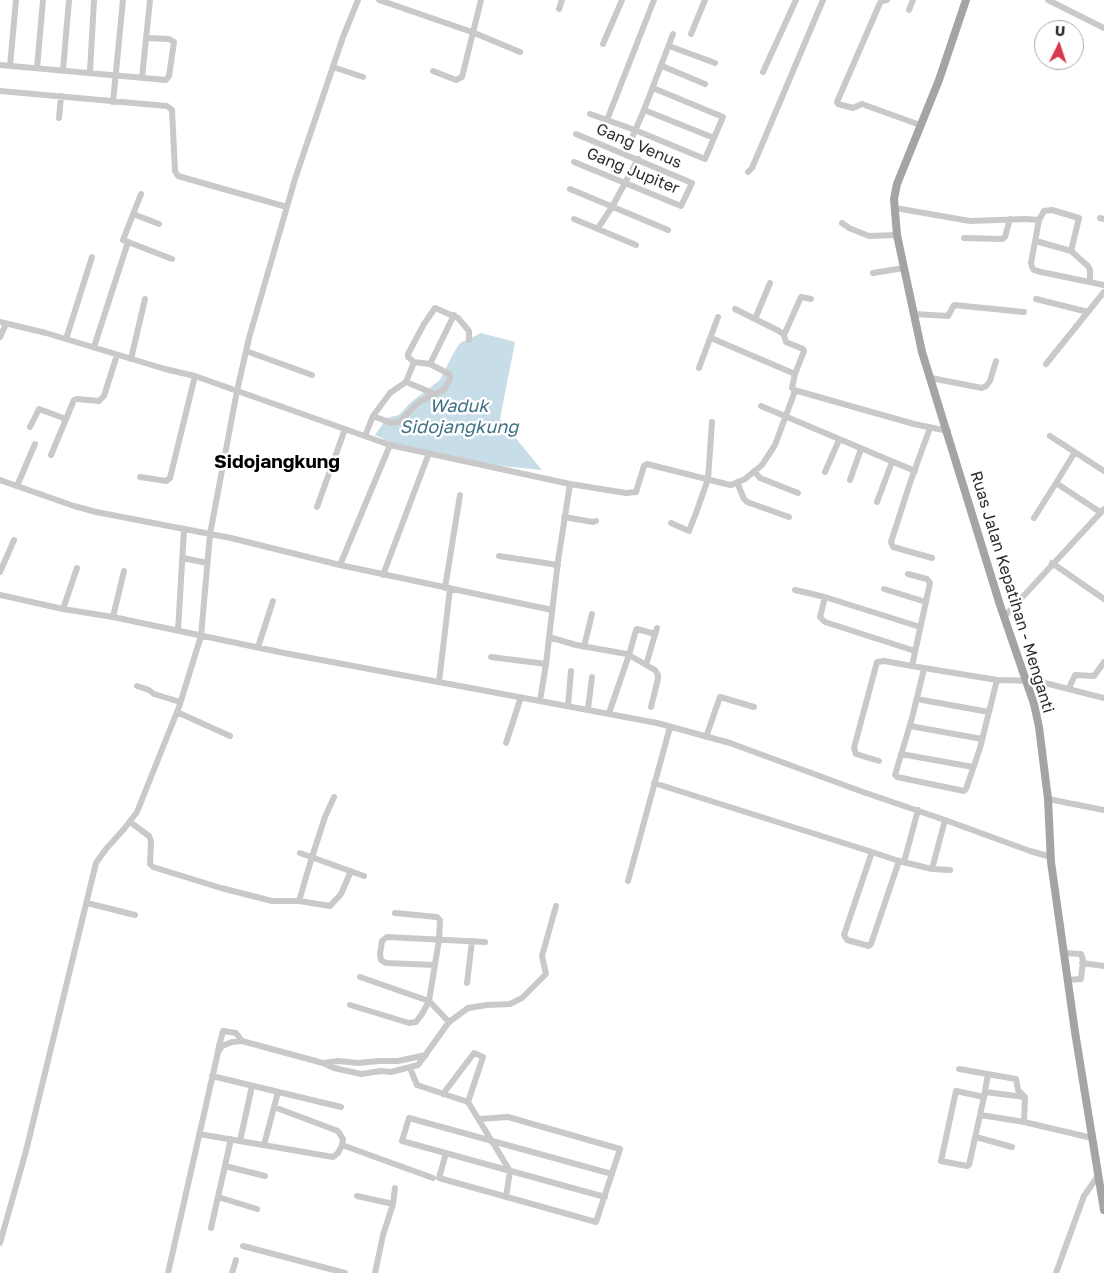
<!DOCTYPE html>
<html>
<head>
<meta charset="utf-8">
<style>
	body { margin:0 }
	#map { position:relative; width:1104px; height:1273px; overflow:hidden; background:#fff; font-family:"Golos Text",sans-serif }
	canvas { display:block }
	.north { position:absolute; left:1034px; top:20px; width:50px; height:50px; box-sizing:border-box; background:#fff; border:1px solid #ababab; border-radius:50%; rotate:4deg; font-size:14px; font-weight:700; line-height:20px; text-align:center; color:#2c2c2c }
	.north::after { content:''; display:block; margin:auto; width:18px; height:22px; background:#d73951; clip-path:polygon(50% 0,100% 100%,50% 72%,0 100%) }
</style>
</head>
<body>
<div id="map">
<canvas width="1104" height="1273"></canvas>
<div class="north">U</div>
</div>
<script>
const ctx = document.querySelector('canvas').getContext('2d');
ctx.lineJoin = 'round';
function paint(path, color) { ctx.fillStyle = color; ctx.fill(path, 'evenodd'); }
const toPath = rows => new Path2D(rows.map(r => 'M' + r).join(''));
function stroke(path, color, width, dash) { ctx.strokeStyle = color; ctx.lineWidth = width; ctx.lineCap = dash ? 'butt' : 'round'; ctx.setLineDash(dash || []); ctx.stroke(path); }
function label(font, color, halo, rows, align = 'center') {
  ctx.font = font + ' "Golos Text",sans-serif'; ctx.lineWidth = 5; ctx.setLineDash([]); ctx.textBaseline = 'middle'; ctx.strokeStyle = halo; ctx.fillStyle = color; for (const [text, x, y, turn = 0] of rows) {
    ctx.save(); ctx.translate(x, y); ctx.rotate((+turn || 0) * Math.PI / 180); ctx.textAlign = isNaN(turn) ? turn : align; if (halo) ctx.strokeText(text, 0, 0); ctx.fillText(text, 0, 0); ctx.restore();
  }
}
paint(toPath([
	[481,333,515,342,500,419,542,470,482,464,401,447,375,435,387,418,399,415,411,402,440,380,453,354,460,343]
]), '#c7dde7');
stroke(toPath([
	[379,0,472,32,520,52],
	[887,0,882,1,880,3,837,102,838,104,853,108,862,104,920,125],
	[1048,0,1104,28],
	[559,9,562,0],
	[909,10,913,0],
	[691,34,705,0],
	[603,44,622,0],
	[669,46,715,63],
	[0,65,166,80,169,76,174,42,169,39,147,38],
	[10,66,16,0],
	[662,66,705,84],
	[333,67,363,77],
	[37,68,43,0],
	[63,70,69,0],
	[433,71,456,80,462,77,481,0],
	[90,72,94,0],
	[763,72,796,0],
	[142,78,150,0],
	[0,91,167,106,172,110,175,171,178,176,287,207],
	[113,102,123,0],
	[644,110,714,138],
	[590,114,635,130,705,159,723,117,653,88],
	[59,118,61,96],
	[607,120,654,0],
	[625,154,644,110,673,34],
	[574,162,681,206,692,183,576,134],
	[748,172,752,168,823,0],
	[570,189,668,230],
	[141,194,123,240,172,259],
	[895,208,970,221,1025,219,1039,220],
	[133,214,159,224],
	[1100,218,1104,219],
	[574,219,636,245],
	[842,223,849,228,869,236,897,235],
	[598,228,612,207,638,159],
	[964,238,1002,239,1005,237,1010,219],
	[1036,241,1071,251,1088,266,1090,270,1090,282],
	[1071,251,1079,218,1052,210,1044,211,1039,220,1031,263,1032,267,1034,270,1041,272,1104,285],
	[873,273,904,268],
	[1036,299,1088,312],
	[735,309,779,331,784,335,786,342,803,349,804,351,795,374,792,388,794,390,914,424,948,431],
	[914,314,948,316,954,305,1024,312],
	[755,319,770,283],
	[0,322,46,333,165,369,195,376,390,445,570,484,626,493,636,492,644,466,647,464,726,484,731,485,745,479,762,465,775,445,795,391],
	[784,335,801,297,811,299],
	[0,337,6,324],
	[711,338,795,374],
	[66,339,92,257],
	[94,347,128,242],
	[246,351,312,375],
	[131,359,145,299],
	[414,362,408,357,408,354,424,324,435,308,458,318,469,331,469,340],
	[430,364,454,315],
	[1046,364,1104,292],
	[699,368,718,317],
	[931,378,982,388,986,386,990,381,996,361],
	[406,382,435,394],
	[761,406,915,471],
	[30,427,39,409,66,419],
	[930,428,911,480,891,542,893,547,897,548,932,558],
	[365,436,373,416,391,423,399,422,419,402,444,390,450,379,449,374,430,364,414,362,406,382,390,393,373,416],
	[1050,436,1104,471],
	[1075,452,1056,483,1100,512],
	[51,455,74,400,77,399,99,401,104,396,117,355],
	[754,471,760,478,798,493],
	[825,472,839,440],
	[140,477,166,481,170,478,195,376],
	[0,480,74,506,96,512,231,538,340,565,552,610],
	[850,480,861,449],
	[737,482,744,499,747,502,789,517],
	[17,486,35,444],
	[877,502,892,462],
	[317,507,345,429],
	[564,517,593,522,596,521],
	[1034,518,1056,483],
	[671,523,689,531,696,513,708,479,712,422],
	[499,556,558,565],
	[183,558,207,563],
	[1052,563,1104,599],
	[340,565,390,445],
	[77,568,63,609,113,617,284,653,657,723,730,743,863,792,945,820,1030,851,1051,857],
	[0,572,14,540],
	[908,574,927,579,930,583,912,666,997,680,1037,681,1104,698],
	[383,575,429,453],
	[445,588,460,495],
	[884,589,926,602],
	[795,590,825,597,920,627],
	[0,595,63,609],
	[825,597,820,617,825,622,915,651],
	[113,617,124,571],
	[1004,617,1104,509],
	[178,631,184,529],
	[549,637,576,645,627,654,655,670,658,675,658,679,651,707],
	[258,647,273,601],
	[584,647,592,614],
	[491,657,546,664],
	[646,665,657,628],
	[924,669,912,718,895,775,897,777,964,791,966,789,980,748,997,680],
	[439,682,450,589],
	[137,686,149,690,154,694,180,702],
	[1069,688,1075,675,1094,676,1104,662],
	[917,699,989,712],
	[540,701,546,664,558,561,570,484],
	[568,706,571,671],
	[588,709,592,677],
	[177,712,230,736],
	[609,713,629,655,636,630,637,629,655,634],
	[910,726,982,739],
	[706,737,720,697,754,707],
	[506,743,521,697],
	[901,754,973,767],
	[879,761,856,754,854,748,877,662,884,661,912,666],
	[654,783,872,852,844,935,847,940,869,946,871,944,899,861,932,869],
	[1048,799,1104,810],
	[945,820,932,869,950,870],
	[130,822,149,836,151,841,150,864,153,867,221,888,272,901,299,901,312,857,325,817,334,797],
	[872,852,899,861],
	[300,853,364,876],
	[904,862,918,810],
	[628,881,670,727],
	[299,901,330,906,341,894,351,871],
	[87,903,135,915],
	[1064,953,1081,954,1083,960,1081,979,1068,980],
	[1082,963,1104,966],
	[435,965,386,963,381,960,380,954,382,941,387,937,485,942],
	[360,977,429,1001,449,1022],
	[467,983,472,941],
	[350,1005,409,1023,416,1022,422,1014,429,1001,439,940,440,920,437,917,395,913],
	[218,1050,223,1031,236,1033,242,1041],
	[324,1063,338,1061,358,1063,379,1061,398,1061,426,1055],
	[410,1068,417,1085,468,1102,510,1171,506,1197],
	[959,1069,1016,1079,1018,1090,1025,1097,1024,1122],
	[212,1076,341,1107],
	[985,1092,1025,1097],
	[443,1094,474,1053,483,1057,468,1102],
	[984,1097,956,1091,941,1161,967,1166,969,1165,984,1097,988,1074],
	[274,1107,338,1131,343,1139,342,1145],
	[981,1115,1024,1122,1092,1138],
	[199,1134,333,1157,338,1153,342,1145,433,1178],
	[976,1137,1012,1147],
	[240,1141,252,1086],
	[264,1145,278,1092],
	[446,1153,439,1178,596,1222,620,1149,508,1117,479,1119],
	[225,1166,265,1176],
	[357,1196,393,1204],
	[218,1197,257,1209],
	[605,1197,402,1141,409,1118,612,1174],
	[211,1228,231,1139],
	[0,1243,26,1151,96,863,106,849,124,829,137,812,179,707,201,636,210,534,237,391,249,338,295,179,343,37,358,0],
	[243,1246,345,1273],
	[168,1273,218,1052,222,1046,232,1042,242,1041,323,1063,334,1068,361,1074,381,1071,391,1072,418,1065,449,1022,468,1008,487,1005,510,1004,522,998,546,974,542,956,556,906],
	[232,1273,236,1260],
	[375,1273,383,1235,393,1204,395,1188],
	[1056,1273,1084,1196,1098,1176]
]), '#c9c9c9', 6);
stroke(toPath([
	[966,0,939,80,897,184,894,199,897,235,922,352,1000,605,1034,704,1039,727,1048,799,1051,862,1075,1032,1104,1210]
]), '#a4a4a4', 8);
label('16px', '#2c2c2c', '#fff', [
	["Gang Venus",639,146,23],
	["Gang Jupiter",633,171,22],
	["Ruas Jalan Kepatihan - Menganti",1012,592,73]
]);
label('italic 18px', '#417187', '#fff', [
	["Waduk",459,406],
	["Sidojangkung",459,427]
]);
label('bold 19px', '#000', '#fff', [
	["Sidojangkung",277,462]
]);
</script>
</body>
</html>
